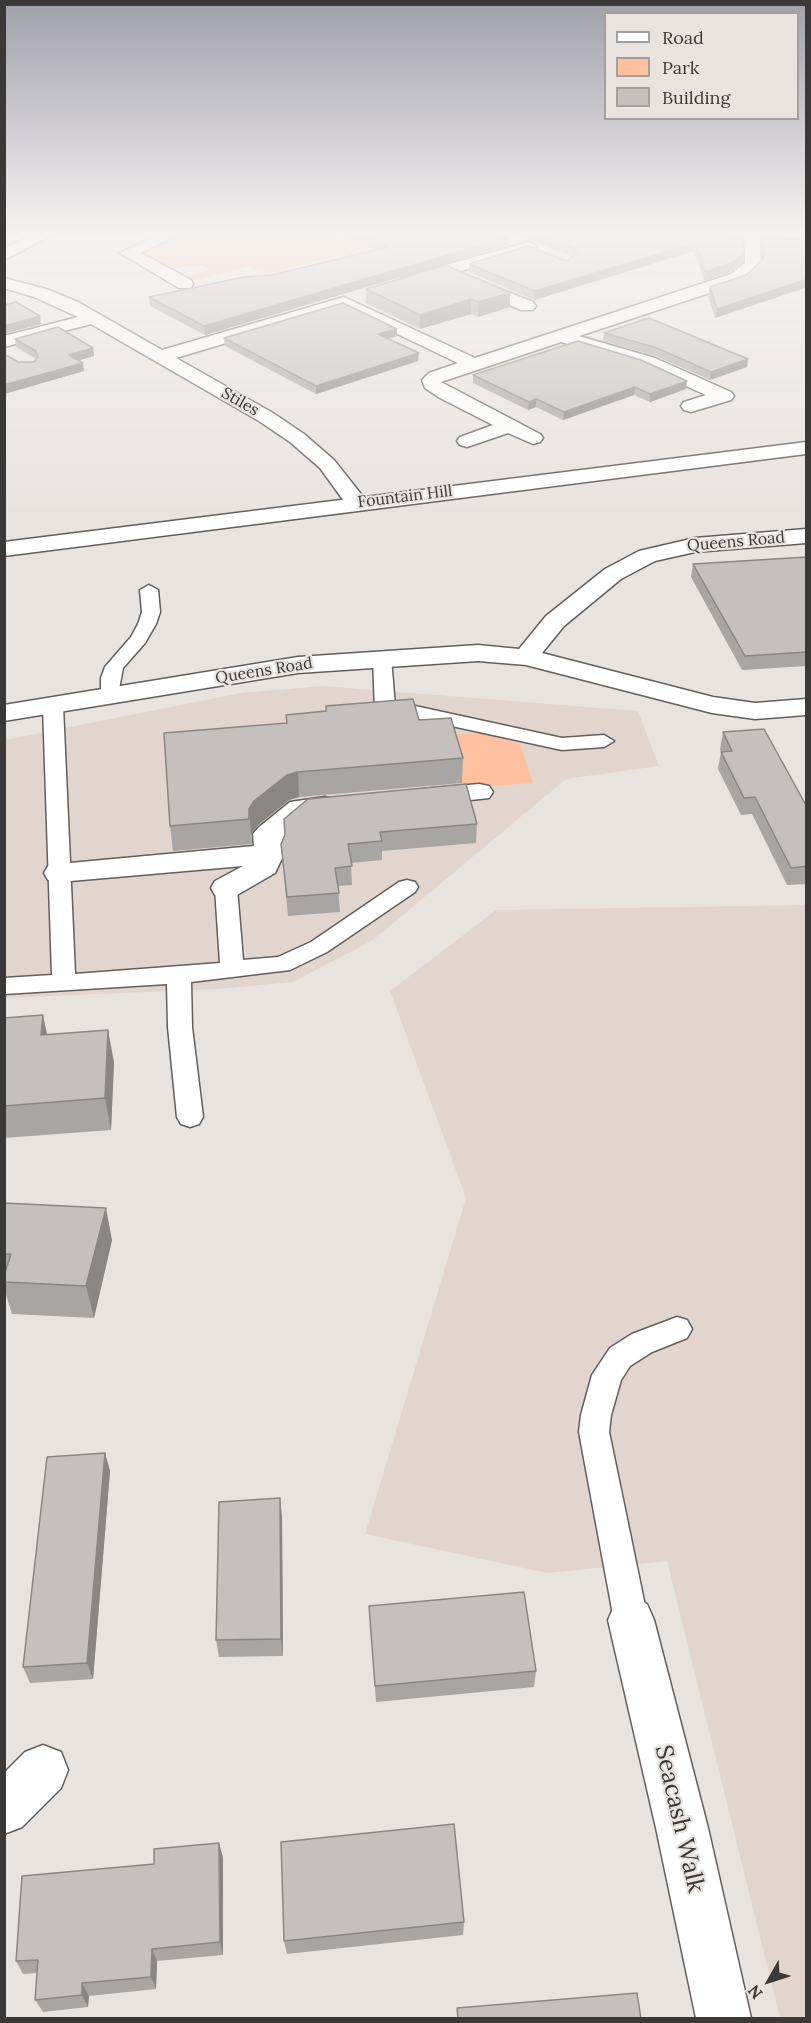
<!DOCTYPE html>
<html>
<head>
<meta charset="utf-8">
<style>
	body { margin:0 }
	#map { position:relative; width:811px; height:2023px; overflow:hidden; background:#e9e3e0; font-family:Lora,serif }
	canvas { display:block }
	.frame { position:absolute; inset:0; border:6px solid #3b3937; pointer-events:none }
	.legend { position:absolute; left:604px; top:12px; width:195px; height:108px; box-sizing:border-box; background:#e9e3e0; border:2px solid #a39f9c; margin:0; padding:8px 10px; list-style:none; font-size:18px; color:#3b3937 }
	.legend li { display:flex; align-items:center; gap:12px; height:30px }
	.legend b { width:30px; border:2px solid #a39f9c }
	.north { position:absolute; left:739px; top:1951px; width:60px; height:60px; -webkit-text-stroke:4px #e9e3e0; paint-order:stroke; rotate:231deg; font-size:16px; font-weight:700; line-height:24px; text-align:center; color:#3b3937 }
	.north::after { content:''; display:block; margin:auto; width:21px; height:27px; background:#3b3937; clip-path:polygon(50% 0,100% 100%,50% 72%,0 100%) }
</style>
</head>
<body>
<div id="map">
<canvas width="811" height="2023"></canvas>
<div class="frame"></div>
<ul class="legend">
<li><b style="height:8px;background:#fff"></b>Road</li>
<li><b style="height:16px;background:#fec09e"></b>Park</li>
<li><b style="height:16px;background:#c5c0bd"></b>Building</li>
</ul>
<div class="north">N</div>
</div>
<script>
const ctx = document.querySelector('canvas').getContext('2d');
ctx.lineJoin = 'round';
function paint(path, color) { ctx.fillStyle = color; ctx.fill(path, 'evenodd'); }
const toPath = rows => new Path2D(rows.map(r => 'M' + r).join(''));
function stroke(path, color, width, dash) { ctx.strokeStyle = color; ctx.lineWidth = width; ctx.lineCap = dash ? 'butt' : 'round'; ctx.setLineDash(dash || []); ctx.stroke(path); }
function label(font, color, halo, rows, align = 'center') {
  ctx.font = font + ' Lora,serif'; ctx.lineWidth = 4.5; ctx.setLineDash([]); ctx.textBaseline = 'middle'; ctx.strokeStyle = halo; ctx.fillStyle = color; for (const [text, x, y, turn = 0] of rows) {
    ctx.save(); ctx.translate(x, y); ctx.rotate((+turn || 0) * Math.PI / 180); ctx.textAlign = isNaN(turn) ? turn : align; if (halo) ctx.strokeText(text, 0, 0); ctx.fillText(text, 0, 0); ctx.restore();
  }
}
paint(toPath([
	[323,686,638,711,659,766,566,779,373,940,293,982,218,989,5,998,4,740,241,693],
	[806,905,806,2018,780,2018,667,1561,547,1573,365,1534,466,1198,390,991,496,910]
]), '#e2d5ce');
paint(toPath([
	[186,233,330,233,344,239,366,233,416,233,426,237,360,255,336,256,266,274,249,266,194,281,187,279,191,275,210,270,202,265,171,269,137,252],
	[448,734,484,734,520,744,533,783,463,788]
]), '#fec09e');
const service = toPath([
	[149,585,158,590,160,612,156,624,145,643,123,668,117,700,103,700,101,696,101,678,105,667,131,637,138,624,142,612,140,590,149,585],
	[382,653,391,658,395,706,415,706,562,738,604,735,614,741,604,747,562,750,415,718,378,715,375,711,373,658,382,653],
	[53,700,63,706,75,974,220,963,215,888,218,883,226,881,234,883,237,888,243,960,278,957,311,942,399,882,407,880,415,882,418,887,415,892,327,952,290,970,191,982,192,1027,203,1117,199,1124,190,1127,181,1124,177,1117,168,1027,167,984,4,994,4,978,52,975,43,706,53,700],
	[677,1317,687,1320,692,1329,687,1338,652,1352,630,1366,621,1380,611,1415,609,1432,648,1620,643,1632,631,1637,619,1632,614,1620,579,1432,581,1415,592,1375,610,1348,632,1334,677,1317]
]);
const pedestrian = toPath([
	[479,784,489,786,493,792,489,798,424,805,414,803,410,797,414,791,424,789,479,784],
	[325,797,335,800,339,806,335,812,308,816,283,837,284,854,275,873,237,895,226,898,215,895,211,888,215,881,243,866,59,882,48,880,44,873,48,866,59,864,254,846,253,834,258,828,290,802,325,797]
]);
const minor = toPath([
	[36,233,56,233,4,260,4,248,36,233],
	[162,233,182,233,141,253,191,280,193,284,191,288,179,288,120,253,162,233],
	[752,234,760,239,761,265,743,282,579,336,655,358,731,392,734,396,731,400,691,412,684,410,681,406,684,402,706,395,641,366,561,342,441,382,540,434,543,438,540,442,533,444,508,433,467,447,460,445,457,441,460,437,493,425,440,398,425,388,422,380,429,373,458,363,343,308,176,358,273,413,304,434,334,460,368,503,365,508,357,510,349,508,320,468,290,442,259,421,91,324,4,347,4,336,78,317,34,297,4,288,4,278,46,289,78,302,162,350,344,297,475,358,731,274,745,263,744,239,752,234],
	[528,242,534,244,536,247,534,250,409,286,401,281,403,277,528,242],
	[470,277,533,302,536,306,533,310,521,310,464,286,462,282,470,277],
	[806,529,806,543,695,552,655,561,621,579,564,626,542,653,713,697,755,703,806,699,806,715,755,719,712,713,526,665,478,661,298,673,4,721,4,705,298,657,478,645,519,649,546,616,605,569,639,551,695,538,806,529],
	[631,1597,647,1604,654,1620,708,1828,751,2018,696,2018,656,1828,608,1620,615,1604,631,1597],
	[43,1745,61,1752,68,1770,61,1788,22,1827,4,1834,4,1773,25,1752,43,1745]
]);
const tertiary = toPath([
	[806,442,806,454,4,556,4,542,806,442]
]);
stroke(service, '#635e5c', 3);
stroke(pedestrian, '#635e5c', 3);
stroke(minor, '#635e5c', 3);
stroke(tertiary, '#635e5c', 3);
paint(service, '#fff');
paint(pedestrian, '#fff');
paint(minor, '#fff');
paint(tertiary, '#fff');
paint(toPath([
	[335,233,505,233,504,234,509,237,508,245,205,335,150,306,149,297,272,275,375,250],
	[511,233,668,233,744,253,743,262,730,272,704,281,694,251,534,300,469,272,469,264,567,261,572,256],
	[764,237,807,239,807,287,715,318,708,296,710,287,746,275,762,259,762,245],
	[446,265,510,307,478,317,471,314,420,329,366,303,366,289],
	[397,329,397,336,389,339,418,361,316,394,225,346,224,338],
	[604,333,747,367,710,380,656,356,603,341],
	[15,339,93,348,94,356,79,360,84,371,4,394,4,354,18,362,34,362,36,359,16,347],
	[473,375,686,389,650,402,634,395,563,420,536,407,528,410,473,383],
	[807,557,807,666,742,670,691,577,693,564],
	[286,715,419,720,463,758,462,783,299,797,289,800,257,826,251,834,252,844,173,851,170,826,286,723],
	[723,732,807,807,807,884,787,885,752,814,741,815,718,769,721,752,720,749],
	[477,824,476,843,382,851,382,860,351,863,352,885,338,886,340,912,288,916,281,844,285,835],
	[4,1018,114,1062,111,1130,4,1138],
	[4,1203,112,1240,94,1318,12,1314,4,1288],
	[105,1453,110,1471,93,1679,30,1683,23,1667],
	[282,1516,283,1656,219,1657,216,1640],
	[369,1606,536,1671,534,1687,376,1702],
	[219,1843,223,1858,223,1955,157,1961,156,1989,89,1996,88,2007,43,2012,35,2000,37,1973,23,1974,16,1961,154,1864],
	[464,1922,463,1935,287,1954,284,1941]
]), '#a9a5a3');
paint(toPath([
	[509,237,508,245,205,335,204,326],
	[695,243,694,251,534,300,535,291],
	[744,253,743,262,730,272,704,281,705,272],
	[807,279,807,287,715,318,717,309],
	[510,293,510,307,478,317,478,302],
	[471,299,471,314,420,329,420,315],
	[40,316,41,324,4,334,4,326],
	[397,329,397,336,378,342,378,334],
	[93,348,94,356,70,363,69,355],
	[419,353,418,361,316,394,316,386],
	[748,359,747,367,710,380,711,372],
	[83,363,84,371,4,394,4,385],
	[687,381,686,389,650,402,650,394],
	[635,387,634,395,563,420,564,412],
	[536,399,536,407,528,410,529,402],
	[298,772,299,797,289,800,257,826,251,834,249,809,254,801,287,775],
	[43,1015,50,1048,41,1035],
	[108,1030,114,1062,111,1130,105,1098],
	[106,1208,112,1240,94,1318,86,1286],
	[105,1453,110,1471,93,1679,87,1663],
	[280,1498,282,1516,283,1656,281,1639],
	[219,1843,223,1858,223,1955,220,1942],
	[152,1949,157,1961,156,1989,151,1977],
	[82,1983,89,1996,88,2007,82,1995]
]), '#8a8684');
const building = toPath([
	[354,233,502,233,509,237,204,326,149,297,244,277,272,275,388,247,354,233],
	[533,233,668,233,743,236,744,253,731,263,705,272,695,243,535,291,469,264,528,246,567,261,577,252,574,248,533,233],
	[764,237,807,239,807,279,717,309,710,287,746,275,764,258,764,237],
	[446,265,510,293,478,302,471,299,420,315,366,289,446,265],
	[16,302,40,316,4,326,4,305,16,302],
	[343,303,397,329,378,334,419,353,316,386,224,338,343,303],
	[649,318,748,359,711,372,657,348,604,333,649,318],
	[58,327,93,348,69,355,83,363,4,385,4,354,18,362,34,362,38,357,36,351,15,339,58,327],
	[578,341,641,360,687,381,650,394,635,387,564,412,536,399,529,402,473,375,578,341],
	[807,557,807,652,745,656,693,564,807,557],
	[413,699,419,720,451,718,463,758,298,772,287,775,254,801,249,809,249,819,170,826,164,733,287,723,286,715,326,711,326,706,413,699],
	[764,729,807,807,807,866,791,868,755,797,744,798,721,752,732,751,723,732,764,729],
	[466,784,477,824,380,832,382,841,348,844,352,866,335,868,339,893,287,897,281,844,285,835,284,819,308,799,466,784],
	[43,1015,41,1035,108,1030,105,1098,4,1106,4,1018,43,1015],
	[4,1203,106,1208,86,1286,4,1282,4,1276,11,1254,4,1254,4,1203],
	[105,1453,87,1663,23,1667,47,1457,105,1453],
	[280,1498,281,1639,216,1640,219,1502,280,1498],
	[524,1592,536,1671,375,1686,369,1606,524,1592],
	[454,1824,464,1922,284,1941,281,1842,454,1824],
	[219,1843,220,1942,152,1949,151,1977,82,1983,82,1995,35,2000,38,1960,16,1961,22,1876,154,1864,154,1849,219,1843],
	[637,1993,641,2019,458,2019,457,2008,637,1993]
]);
paint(building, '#c5c0bd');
stroke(building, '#8a8684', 1.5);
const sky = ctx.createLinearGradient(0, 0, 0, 516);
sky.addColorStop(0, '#a0a0ab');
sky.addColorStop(0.45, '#f5f2f1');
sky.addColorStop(1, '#f5f2f100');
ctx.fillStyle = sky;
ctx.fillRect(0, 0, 811, 516);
label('16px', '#3b3937', '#e9e3e0', [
	["Stiles",240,402,30],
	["Fountain Hill",405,497,-7],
	["Queens Road",736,542,-5],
	["Queens Road",264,671,-9]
]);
label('24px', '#3b3937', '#e9e3e0', [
	["Seacash Walk",679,1819,77]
]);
</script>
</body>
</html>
